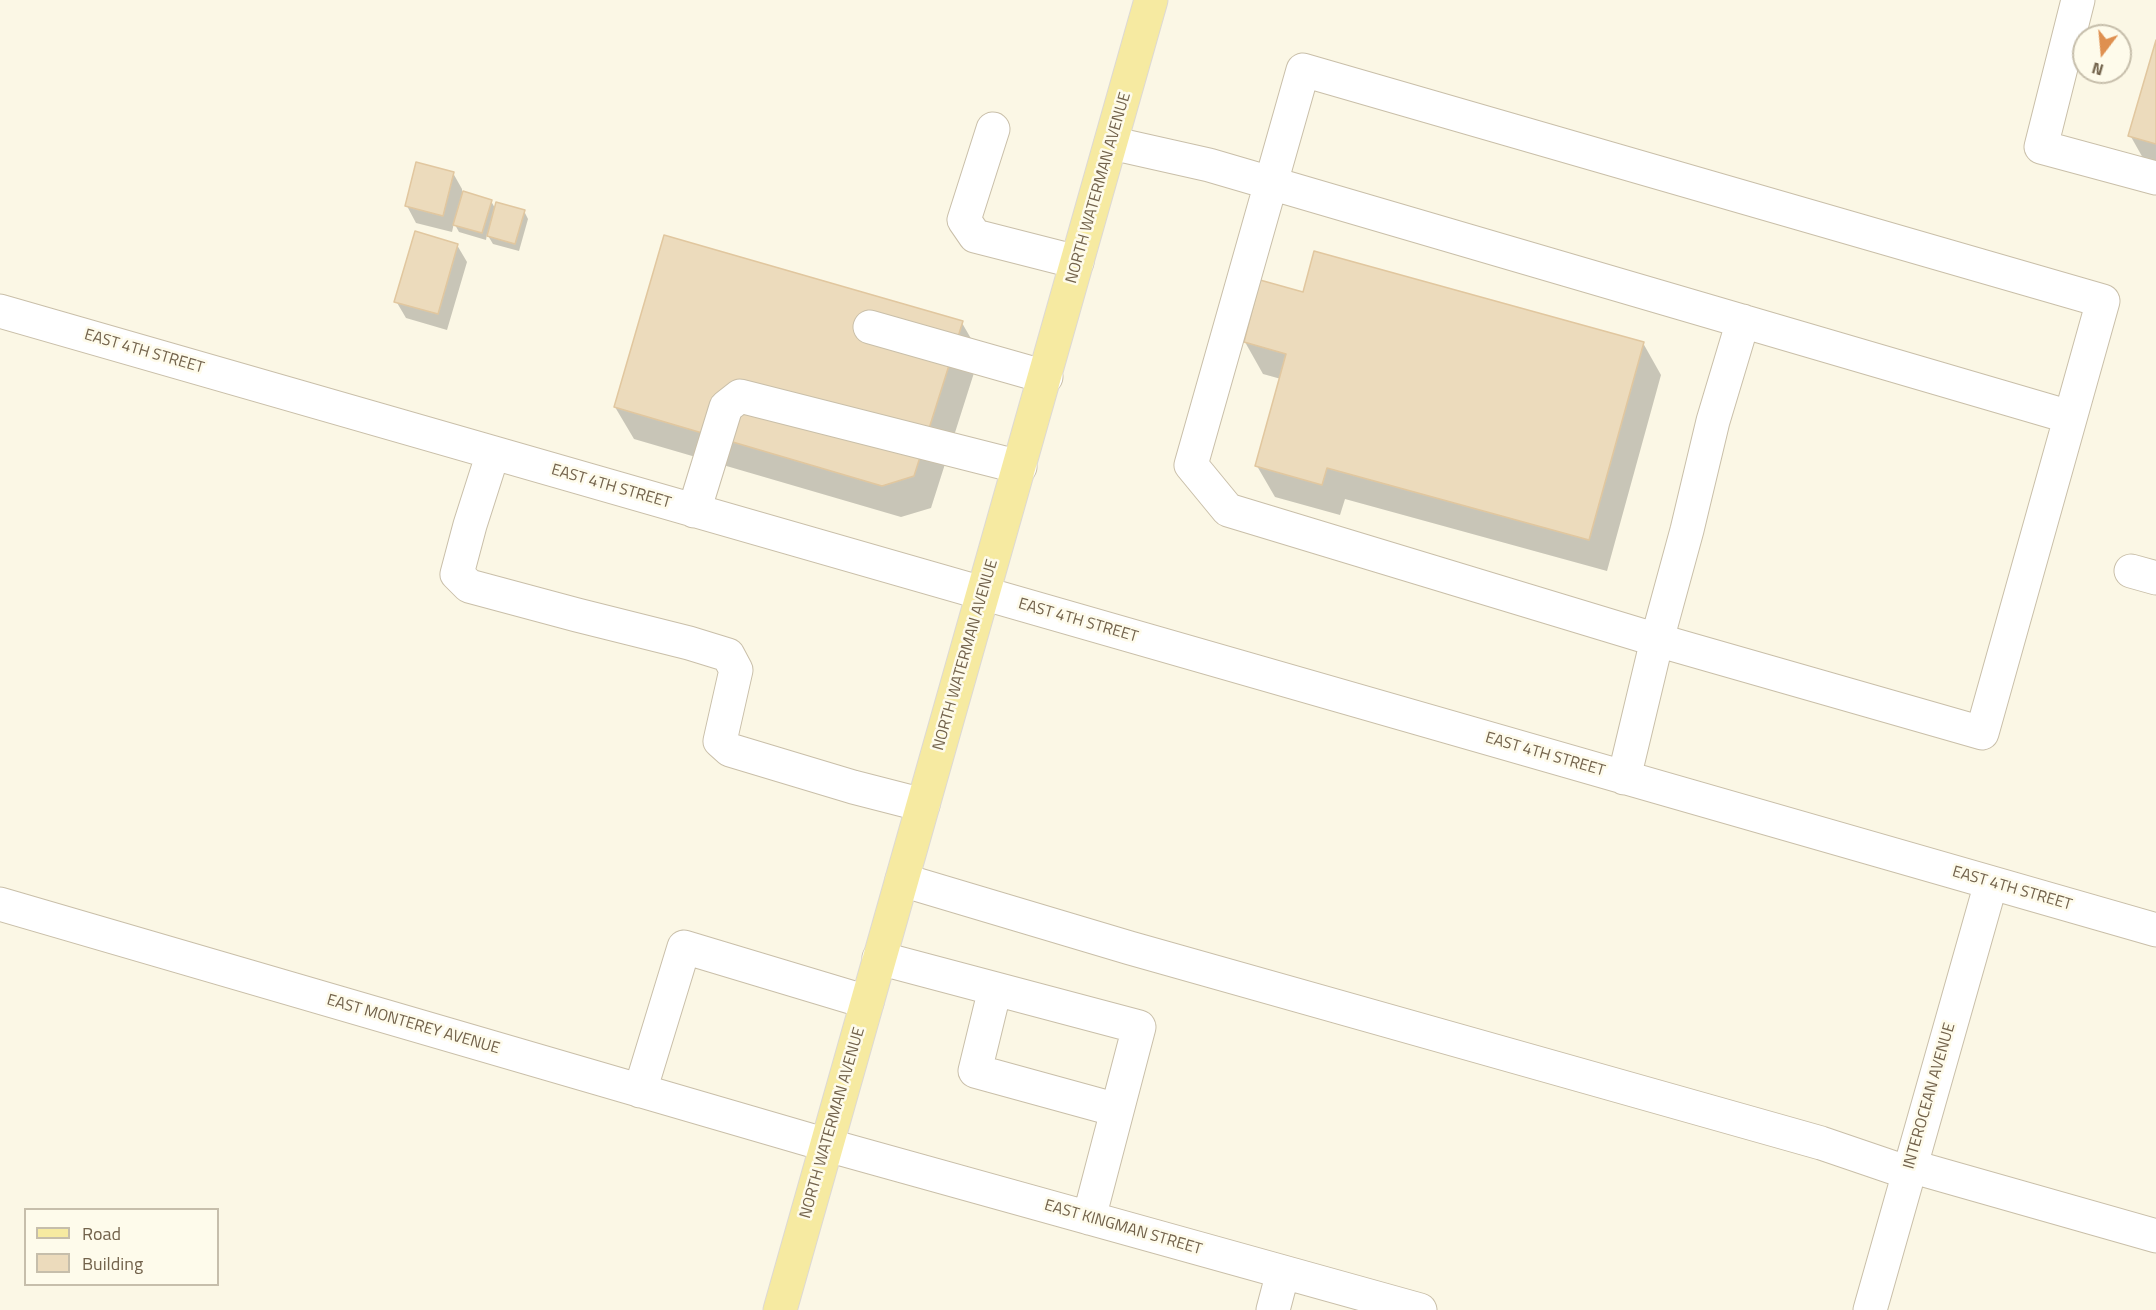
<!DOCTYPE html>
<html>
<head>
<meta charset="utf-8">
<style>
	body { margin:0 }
	#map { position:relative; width:2156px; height:1310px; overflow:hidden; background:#fbf7e5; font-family:"Titillium Web",sans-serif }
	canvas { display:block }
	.legend { position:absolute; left:24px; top:1208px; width:195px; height:78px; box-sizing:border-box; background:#fefbeb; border:2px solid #c6beab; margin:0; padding:8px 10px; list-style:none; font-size:18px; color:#72624b }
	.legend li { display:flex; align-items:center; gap:12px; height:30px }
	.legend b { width:30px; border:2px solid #c6beab }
	.north { position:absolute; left:2072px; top:24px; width:60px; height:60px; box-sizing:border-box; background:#fefbeb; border:2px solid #c6beab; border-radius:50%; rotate:196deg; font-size:16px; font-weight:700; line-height:24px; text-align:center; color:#72624b }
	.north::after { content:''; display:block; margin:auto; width:21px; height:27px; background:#df9050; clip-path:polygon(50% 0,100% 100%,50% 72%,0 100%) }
</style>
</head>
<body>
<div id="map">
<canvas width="2156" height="1310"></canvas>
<ul class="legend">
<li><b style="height:8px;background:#f6eaa1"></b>Road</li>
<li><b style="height:16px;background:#ecdbbc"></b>Building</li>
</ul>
<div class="north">N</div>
</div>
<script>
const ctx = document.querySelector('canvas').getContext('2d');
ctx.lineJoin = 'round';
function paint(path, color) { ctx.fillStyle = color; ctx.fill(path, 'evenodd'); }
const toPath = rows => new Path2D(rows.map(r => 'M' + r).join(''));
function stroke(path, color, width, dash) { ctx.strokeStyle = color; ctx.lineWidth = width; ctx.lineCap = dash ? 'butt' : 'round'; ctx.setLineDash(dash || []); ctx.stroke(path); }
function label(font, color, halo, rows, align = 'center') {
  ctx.font = font + ' "Titillium Web",sans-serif'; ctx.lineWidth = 5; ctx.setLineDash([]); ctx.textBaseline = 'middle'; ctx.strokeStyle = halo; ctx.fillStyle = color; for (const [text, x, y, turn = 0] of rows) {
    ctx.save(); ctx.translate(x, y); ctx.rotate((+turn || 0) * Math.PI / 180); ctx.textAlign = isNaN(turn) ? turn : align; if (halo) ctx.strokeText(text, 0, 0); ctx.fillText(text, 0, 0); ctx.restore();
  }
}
paint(toPath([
	[2156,45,2156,169,2148,167,2130,135],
	[453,173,462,189,462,192,491,201,496,210,524,211,528,219,519,251,493,244,487,234,486,240,459,232,454,223,452,232,416,223,407,206],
	[457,245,467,262,447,330,406,318,396,301],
	[1304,294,1643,343,1661,375,1607,571,1345,499,1340,515,1275,497,1257,466,1281,379,1263,374,1245,342],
	[962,323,980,354,931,508,901,517,634,439,615,407]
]), '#0003');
const building = toPath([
	[2156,40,2156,144,2128,136,2156,40],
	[416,162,454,172,443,216,405,206,416,162],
	[463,191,492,200,482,233,453,225,463,191],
	[496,202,525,210,515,244,487,236,496,202],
	[415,231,458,244,438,314,394,302,415,231],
	[664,235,963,321,914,476,882,486,614,407,664,235],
	[1314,251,1644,342,1589,540,1327,468,1322,485,1255,466,1286,354,1244,342,1260,280,1303,292,1314,251]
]);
paint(building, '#ecdbbc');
stroke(building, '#e1c79f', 1.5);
const minor = toPath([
	[2078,0,2041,147,2156,178],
	[993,129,964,220,975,236,1077,262],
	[1111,143,1209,165,2070,417],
	[0,311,2156,930],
	[870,327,1046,377],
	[493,453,470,525,457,574,469,586,577,615,689,643,728,655,736,670,720,741,730,750,853,787,923,805],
	[694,511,726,407,740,396,1020,467],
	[2131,571,2156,578],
	[1624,778,1657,640,1982,733,2103,301,1303,70,1191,465,1228,510,1657,640,1687,530,1713,421,1743,321],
	[902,880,1130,948,1821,1143,1909,1173],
	[0,904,827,1145,1420,1310],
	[879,958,1139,1027,1089,1218],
	[995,989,975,1071,1117,1110],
	[640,1091,684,947,867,1002],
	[1910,1166,2156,1236],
	[1273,1310,1283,1272],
	[1870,1310,1991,883]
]);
const major = toPath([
	[780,1310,1151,0]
]);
stroke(minor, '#c9bfa9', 35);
stroke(major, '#ddd9d4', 35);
stroke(minor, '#fff', 33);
stroke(major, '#f6eaa1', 33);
label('16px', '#72624b', '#fefbeb', [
	["NORTH WATERMAN AVENUE",1099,188,-74],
	["EAST 4TH STREET",144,352,16],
	["EAST 4TH STREET",611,487,16],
	["EAST 4TH STREET",1078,621,16],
	["NORTH WATERMAN AVENUE",966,655,-74],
	["EAST 4TH STREET",1545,755,16],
	["EAST 4TH STREET",2012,889,16],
	["EAST MONTEREY AVENUE",413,1025,16],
	["INTEROCEAN AVENUE",1930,1096,-74],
	["NORTH WATERMAN AVENUE",833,1123,-74],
	["EAST KINGMAN STREET",1123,1228,16]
]);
</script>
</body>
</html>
